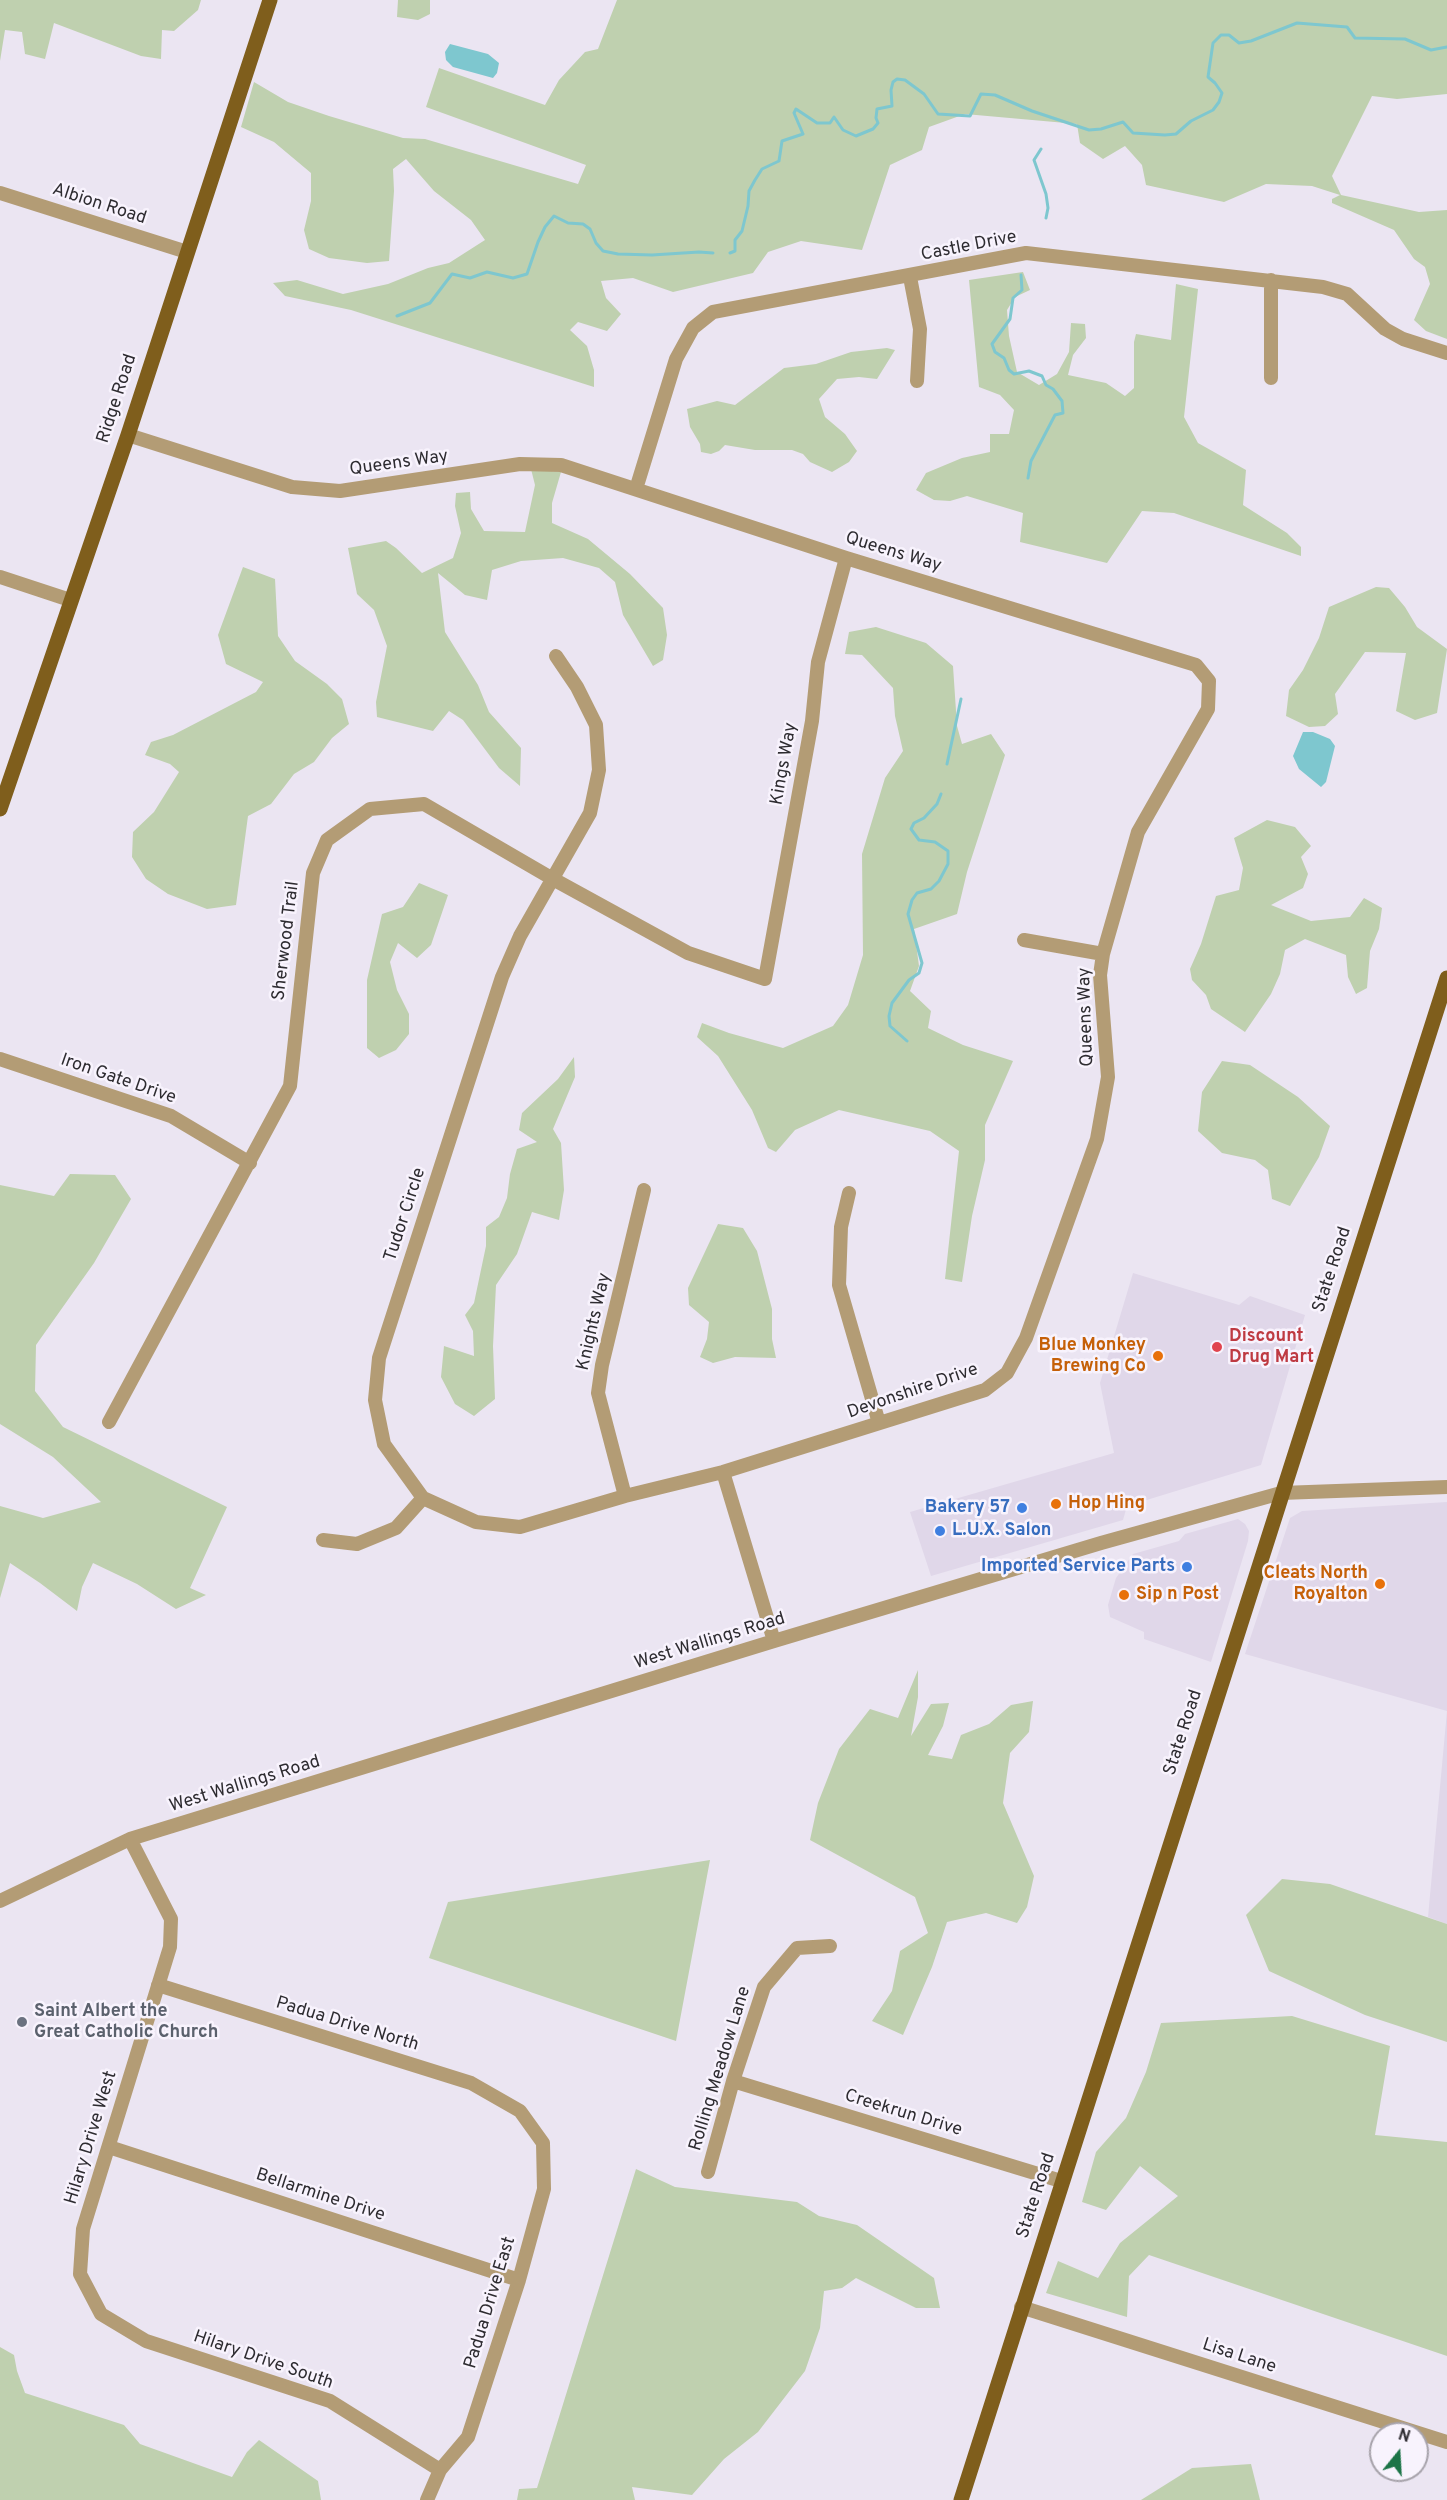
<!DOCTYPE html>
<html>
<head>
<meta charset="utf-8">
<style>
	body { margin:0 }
	#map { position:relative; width:1447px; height:2500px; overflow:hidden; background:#ebe5f2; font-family:Overpass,sans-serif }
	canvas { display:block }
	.north { position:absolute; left:1369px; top:2422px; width:60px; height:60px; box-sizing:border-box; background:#f8f3fd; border:2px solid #a7a3ab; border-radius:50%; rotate:18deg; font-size:16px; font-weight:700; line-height:24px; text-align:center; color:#2e2c31 }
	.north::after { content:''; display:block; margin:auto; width:21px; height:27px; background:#1c7447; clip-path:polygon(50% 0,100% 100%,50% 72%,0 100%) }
</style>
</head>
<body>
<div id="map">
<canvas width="1447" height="2500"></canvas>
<div class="north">N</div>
</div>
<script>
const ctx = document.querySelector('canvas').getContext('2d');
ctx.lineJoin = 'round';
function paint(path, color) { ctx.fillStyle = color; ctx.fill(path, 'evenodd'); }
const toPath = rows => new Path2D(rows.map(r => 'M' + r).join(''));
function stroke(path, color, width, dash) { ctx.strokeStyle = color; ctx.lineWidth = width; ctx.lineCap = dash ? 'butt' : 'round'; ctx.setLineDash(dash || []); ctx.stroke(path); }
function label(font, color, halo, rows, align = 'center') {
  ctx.font = font + ' Overpass,sans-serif'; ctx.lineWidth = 5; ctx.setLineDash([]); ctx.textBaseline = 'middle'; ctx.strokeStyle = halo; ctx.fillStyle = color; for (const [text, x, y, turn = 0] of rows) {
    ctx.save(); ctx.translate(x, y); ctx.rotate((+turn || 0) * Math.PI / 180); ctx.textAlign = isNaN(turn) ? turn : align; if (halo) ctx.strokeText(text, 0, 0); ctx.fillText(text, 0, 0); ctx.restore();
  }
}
paint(toPath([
	[1133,1273,1239,1305,1250,1296,1305,1315,1261,1465,1127,1506,1123,1520,931,1576,910,1512,1114,1453,1100,1383],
	[1447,1502,1447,1924,1428,1917,1447,1711,1245,1654,1290,1518,1302,1511],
	[1238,1519,1245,1524,1249,1531,1248,1541,1211,1662,1144,1639,1144,1632,1110,1617,1108,1605,1116,1578,1133,1554,1179,1541,1185,1534]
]), '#e0d7e9');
paint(toPath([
	[0,0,201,0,198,10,174,31,162,30,161,59,141,56,54,23,45,59,25,54,22,32,5,30,0,61],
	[398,0,430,0,430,14,418,20,397,17],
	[617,0,1447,0,1447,94,1397,99,1372,96,1332,176,1341,195,1419,212,1447,210,1447,339,1426,331,1414,320,1430,284,1425,267,1414,259,1394,230,1332,203,1332,199,1340,195,1312,186,1266,184,1224,202,1146,185,1142,165,1125,146,1103,159,1080,143,1077,124,965,114,929,127,922,150,890,165,862,250,801,241,768,252,753,273,673,292,633,278,601,281,606,298,621,314,607,331,578,322,570,330,587,346,594,370,594,387,351,310,285,296,273,283,297,280,343,294,388,284,428,268,449,263,485,240,471,220,434,191,406,159,393,169,394,191,389,261,367,263,329,258,309,249,304,230,311,201,311,173,274,142,241,127,254,82,288,102,329,116,403,138,425,139,578,184,586,165,426,107,439,68,545,105,559,80,585,52,598,49],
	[1023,272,1030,290,1015,297,1007,310,1009,336,1017,372,1039,385,1057,374,1069,352,1071,323,1085,324,1086,338,1073,355,1068,375,1106,383,1125,396,1134,388,1134,342,1136,334,1171,340,1176,284,1198,289,1184,417,1198,443,1246,470,1243,505,1287,533,1301,547,1301,556,1174,513,1142,511,1107,563,1020,542,1023,513,967,496,950,501,934,500,916,490,926,473,962,458,990,452,990,434,1009,434,1014,410,1000,395,979,387,969,280],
	[887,348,895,350,877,379,859,377,837,379,819,399,825,417,845,434,857,451,849,462,832,472,810,462,803,454,792,450,755,450,725,445,719,451,711,454,701,452,700,444,690,427,687,409,717,401,735,405,784,368,816,364,851,352],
	[531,469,561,472,552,503,552,523,588,539,630,574,663,608,667,635,663,660,653,666,623,615,615,582,599,568,563,558,521,561,492,570,487,600,465,595,438,573,445,632,478,685,489,712,521,748,520,786,499,768,463,720,449,711,433,731,377,717,376,702,387,646,374,610,357,594,348,548,386,541,396,548,422,573,453,558,461,533,455,506,456,493,470,492,471,509,484,531,525,532,535,485],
	[243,567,275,579,278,636,295,661,327,684,342,699,349,724,332,738,314,762,294,774,271,804,248,816,236,905,207,909,168,894,146,879,132,857,133,832,154,812,179,772,170,764,145,755,151,742,173,735,256,692,263,682,226,664,218,635],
	[1376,587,1389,588,1405,607,1417,627,1447,649,1437,713,1415,720,1396,711,1406,653,1365,652,1335,694,1338,714,1325,726,1309,727,1286,716,1289,690,1303,670,1319,638,1329,607],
	[876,627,926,643,953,666,957,726,962,744,991,734,1005,755,967,872,957,914,914,929,919,966,910,991,931,1011,928,1028,963,1045,1013,1061,985,1125,985,1160,972,1216,962,1282,945,1279,959,1151,930,1131,839,1110,795,1130,776,1152,768,1148,752,1110,718,1056,697,1037,702,1023,729,1033,783,1048,833,1026,848,1005,863,955,862,854,885,778,903,751,895,716,893,688,862,655,845,654,849,632],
	[1267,820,1295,827,1311,846,1301,857,1308,874,1303,888,1271,905,1311,921,1350,917,1364,898,1382,908,1379,929,1370,951,1367,988,1356,994,1348,977,1346,955,1305,939,1285,950,1280,974,1271,994,1245,1032,1211,1009,1206,995,1192,980,1190,969,1201,944,1216,896,1239,890,1243,868,1234,838],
	[419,883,448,895,431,945,417,958,398,943,390,962,397,990,409,1014,409,1034,396,1050,379,1058,367,1048,367,980,382,914,403,907],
	[574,1057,575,1077,553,1129,561,1143,564,1190,559,1220,532,1212,517,1254,496,1285,493,1346,495,1399,474,1416,455,1404,441,1377,444,1346,474,1356,473,1331,465,1315,474,1303,486,1246,486,1227,499,1217,507,1198,510,1174,517,1149,537,1142,519,1130,522,1113,558,1079],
	[1222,1061,1250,1065,1298,1097,1330,1126,1319,1157,1290,1206,1272,1199,1268,1170,1255,1160,1222,1153,1198,1131,1202,1092],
	[70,1174,115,1175,131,1199,94,1263,36,1345,35,1391,63,1427,227,1507,190,1588,206,1595,176,1609,137,1584,93,1563,82,1587,77,1611,40,1583,10,1563,0,1598,0,1506,43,1518,101,1502,53,1457,0,1424,0,1185,54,1196],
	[718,1224,743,1228,757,1251,772,1309,772,1339,776,1358,735,1357,713,1363,700,1357,707,1339,709,1322,689,1305,688,1288],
	[918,1670,918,1697,911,1736,931,1704,949,1703,943,1726,928,1755,952,1759,961,1735,989,1724,1011,1705,1033,1701,1029,1732,1010,1753,1003,1803,1034,1876,1027,1907,1017,1923,986,1913,947,1922,932,1967,903,2035,872,2021,892,1991,900,1951,928,1933,915,1897,810,1840,818,1803,839,1749,870,1709,898,1718],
	[710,1860,676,2041,429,1958,448,1902],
	[1282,1879,1330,1884,1447,1924,1447,2042,1365,2015,1269,1971,1246,1915],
	[1292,2016,1390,2046,1375,2135,1447,2142,1447,2356,1149,2255,1129,2276,1127,2317,1046,2293,1058,2261,1098,2278,1120,2243,1178,2196,1140,2166,1106,2210,1082,2202,1096,2152,1126,2118,1146,2072,1161,2023],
	[636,2169,675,2187,797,2202,819,2216,857,2225,934,2278,940,2308,916,2308,856,2278,842,2288,824,2291,820,2328,805,2371,758,2432,724,2459,692,2495,632,2487,635,2500,517,2500,519,2489,537,2488],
	[0,2347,14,2355,17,2371,25,2393,124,2425,140,2444,232,2477,247,2452,259,2440,318,2481,321,2500,0,2500],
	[1251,2464,1260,2500,1141,2500,1192,2468]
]), '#bfd0af');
paint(toPath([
	[450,44,488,54,499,63,497,73,493,78,453,67,446,60,445,52],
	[1303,732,1313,732,1330,739,1335,746,1326,782,1321,787,1299,769,1293,756]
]), '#7ec7cf');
stroke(toPath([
	[1041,149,1034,160,1046,194,1048,208,1046,218],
	[730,253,735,251,735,240,742,231,748,206,749,191,755,180,762,169,779,161,782,141,803,134,794,113,796,109,817,123,830,123,834,117,843,130,856,136,873,129,878,123,876,118,877,109,892,106,891,90,893,82,897,79,905,80,924,94,938,114,970,116,981,94,995,95,1032,111,1089,130,1101,129,1123,122,1133,133,1165,135,1176,134,1191,121,1213,110,1219,102,1222,93,1215,83,1208,77,1213,43,1221,35,1229,35,1239,43,1251,41,1297,23,1347,27,1355,38,1405,39,1431,50,1447,47],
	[1021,275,1022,290,1013,298,1010,319,992,344,995,352,1004,358,1009,370,1014,374,1029,371,1042,376,1046,385,1053,389,1062,401,1063,413,1055,415,1031,461,1028,478],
	[397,316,430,303,452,274,470,278,487,272,513,278,527,274,538,242,545,227,554,216,568,223,583,224,590,229,596,243,603,251,618,254,652,255,699,252,713,253],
	[947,764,961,699],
	[907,1041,890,1026,889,1016,892,1003,909,980,919,973,922,963,908,914,912,900,917,893,931,889,939,881,948,864,948,851,935,842,919,840,911,829,914,823,924,818,937,804,941,794]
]), '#7ec7cf', 3);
stroke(toPath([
	[0,193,187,252],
	[910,277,920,329,917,381],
	[1271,378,1271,280],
	[128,435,292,487,340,491,520,464,561,465,846,558,1196,665,1209,681,1208,709,1138,832,1103,954,1100,975,1108,1077,1097,1139,1026,1338,1007,1373,985,1390,723,1472,625,1496,520,1527,476,1522,423,1498,384,1444,375,1400,379,1358,502,977,520,936,590,813,599,770,596,725,577,687,556,656],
	[636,489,676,359,693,328,713,312,1026,253,1323,287,1347,294,1385,329,1403,339,1447,353],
	[0,577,70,600],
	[1024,940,1103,954],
	[0,1059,171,1116,250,1163],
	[849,1193,841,1227,839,1285,879,1423],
	[109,1422,290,1086,313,873,327,840,370,809,424,804,553,879,688,953,765,979,812,721,818,662,846,558],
	[723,1472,774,1641],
	[625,1496,598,1393,602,1365,644,1190],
	[323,1540,357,1544,396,1528,423,1498],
	[130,1839,171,1919,170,1947,83,2229,80,2274,101,2314,146,2341,330,2401,440,2470],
	[0,1901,130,1839,774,1641,1101,1543,1281,1493,1447,1487],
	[158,1985,471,2083,520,2111,543,2143,544,2189,519,2280,468,2437,440,2470,427,2500],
	[733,2081,1061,2181],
	[109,2147,519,2280],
	[708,2172,733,2081,764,1987,797,1948,830,1946],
	[1021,2307,1447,2442]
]), '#b39c75', 14);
stroke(toPath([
	[0,809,128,435,270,0],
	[961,2500,1447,978]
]), '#7f5e1c', 15);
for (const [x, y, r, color] of [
	[1217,1347,6,"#e0444e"],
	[1158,1356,6,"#e8710a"],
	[1056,1504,6,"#e8710a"],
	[1022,1508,6,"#3f7fe0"],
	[940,1531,6,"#3f7fe0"],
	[1187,1567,6,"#3f7fe0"],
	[1380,1584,6,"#e8710a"],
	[1124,1595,6,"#e8710a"],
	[22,2022,6,"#6b7280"]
]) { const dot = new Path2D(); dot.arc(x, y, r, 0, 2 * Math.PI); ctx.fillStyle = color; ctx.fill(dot); stroke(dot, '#f8f3fd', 2); }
label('18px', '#2e2c31', '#f8f3fd', [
	["Albion Road",99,205,18],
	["Castle Drive",969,247,-11],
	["Ridge Road",118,399,-72],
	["Queens Way",399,464,-8],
	["Queens Way",893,553,17],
	["Kings Way",785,764,-80],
	["Sherwood Trail",287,941,-83],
	["Queens Way",1087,1017,-92],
	["Iron Gate Drive",118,1080,19],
	["Tudor Circle",406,1215,-72],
	["State Road",1333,1270,-72],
	["Knights Way",595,1322,-77],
	["Devonshire Drive",913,1392,-19],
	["West Wallings Road",710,1642,-17],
	["State Road",1184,1733,-72],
	["West Wallings Road",245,1785,-17],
	["Padua Drive North",347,2025,17],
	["Rolling Meadow Lane",721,2069,-73],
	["Creekrun Drive",903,2114,17],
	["Hilary Drive West",92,2138,-73],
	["Bellarmine Drive",320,2196,18],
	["State Road",1037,2196,-72],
	["Padua Drive East",491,2303,-73],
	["Lisa Lane",1239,2357,18],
	["Hilary Drive South",263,2361,19]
]);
label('bold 18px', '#be3a42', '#f8f3fd', [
	["Discount",1229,1337],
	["Drug Mart",1229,1358]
], 'left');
label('bold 18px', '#c56008', '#f8f3fd', [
	["Blue Monkey",1146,1346],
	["Brewing Co",1146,1367],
	["Hop Hing",1068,1504,"left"],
	["Cleats North",1368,1574],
	["Royalton",1368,1595],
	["Sip n Post",1136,1595,"left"]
], 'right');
label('bold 18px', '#366cbe', '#f8f3fd', [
	["Bakery 57",1010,1508],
	["L.U.X. Salon",952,1531,"left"],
	["Imported Service Parts",1175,1567]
], 'right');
label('bold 18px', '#5b616d', '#f8f3fd', [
	["Saint Albert the",34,2012],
	["Great Catholic Church",34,2033]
], 'left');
</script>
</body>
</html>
